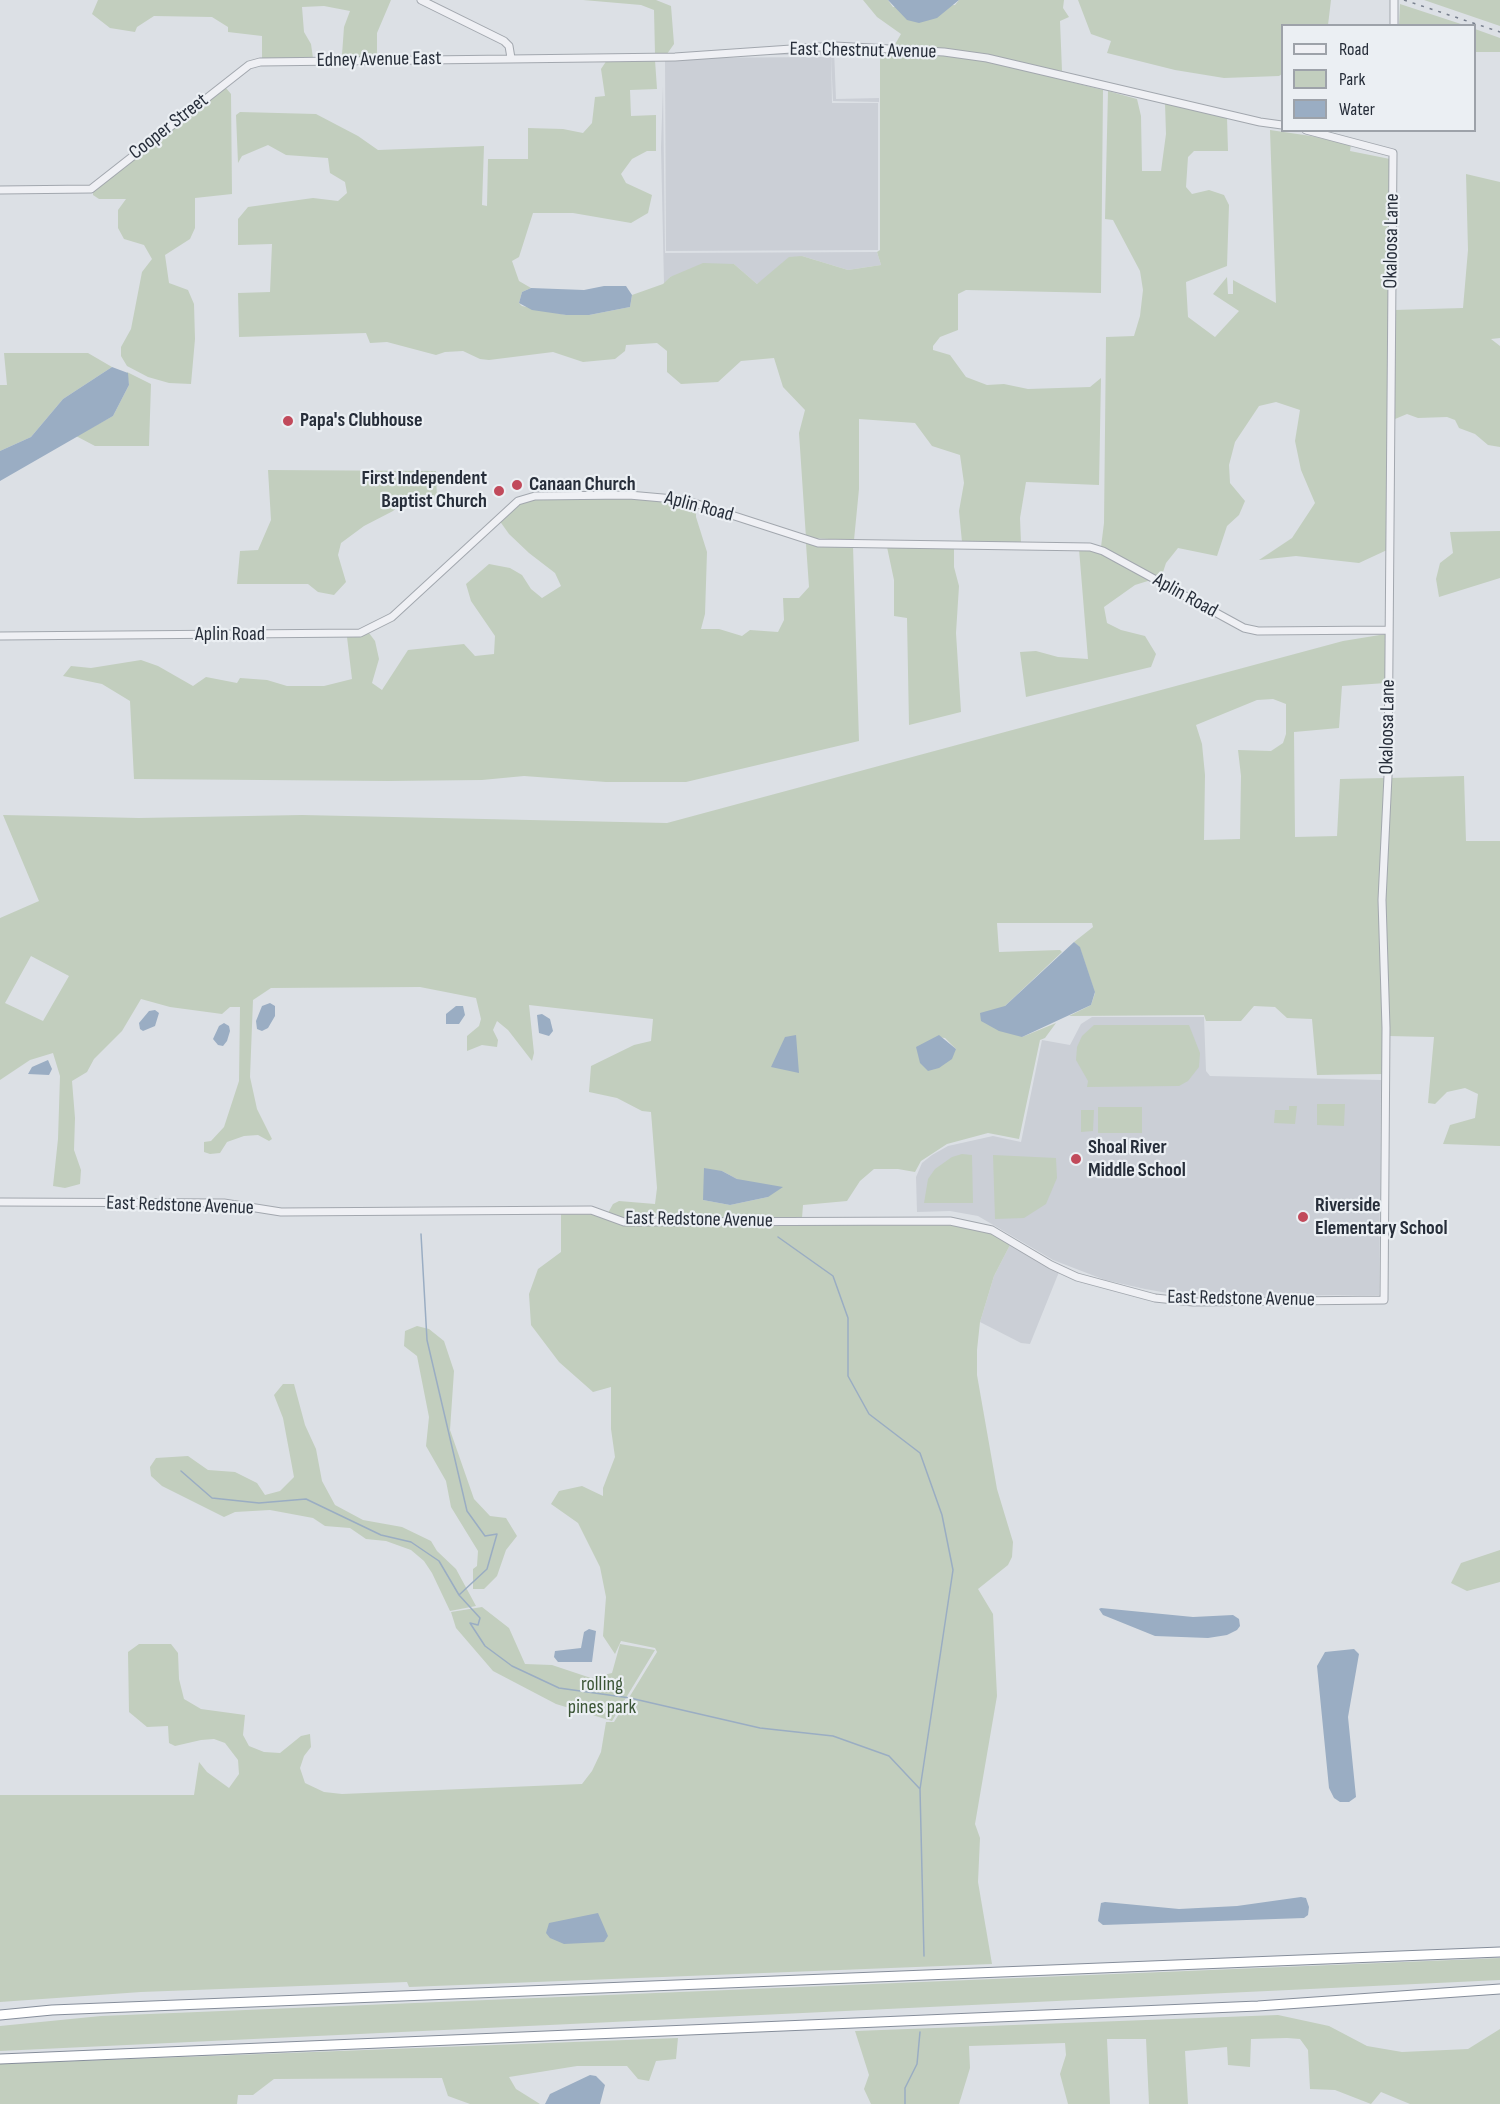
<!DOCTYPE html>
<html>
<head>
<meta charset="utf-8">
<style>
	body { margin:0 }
	#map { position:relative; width:1500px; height:2104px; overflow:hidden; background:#dce0e5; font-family:"Sofia Sans Condensed",sans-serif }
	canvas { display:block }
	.legend { position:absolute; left:1281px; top:24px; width:195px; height:108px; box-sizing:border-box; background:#ebeff3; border:2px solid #9da2a9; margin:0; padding:8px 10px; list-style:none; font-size:18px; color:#272e3a }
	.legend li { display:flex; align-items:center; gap:12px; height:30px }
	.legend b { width:30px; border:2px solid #9da2a9 }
</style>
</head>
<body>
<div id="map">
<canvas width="1500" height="2104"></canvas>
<ul class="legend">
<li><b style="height:8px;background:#eff0f4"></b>Road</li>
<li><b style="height:16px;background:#c2cebe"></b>Park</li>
<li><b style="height:16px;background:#9aadc3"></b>Water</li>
</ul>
</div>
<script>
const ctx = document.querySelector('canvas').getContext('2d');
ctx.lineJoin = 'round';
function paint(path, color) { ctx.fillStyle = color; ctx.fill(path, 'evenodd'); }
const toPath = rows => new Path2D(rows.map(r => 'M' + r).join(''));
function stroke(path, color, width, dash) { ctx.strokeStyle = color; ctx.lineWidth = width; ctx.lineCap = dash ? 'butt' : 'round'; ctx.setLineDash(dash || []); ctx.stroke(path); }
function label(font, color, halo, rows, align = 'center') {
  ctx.font = font + ' "Sofia Sans Condensed",sans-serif'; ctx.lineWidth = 4.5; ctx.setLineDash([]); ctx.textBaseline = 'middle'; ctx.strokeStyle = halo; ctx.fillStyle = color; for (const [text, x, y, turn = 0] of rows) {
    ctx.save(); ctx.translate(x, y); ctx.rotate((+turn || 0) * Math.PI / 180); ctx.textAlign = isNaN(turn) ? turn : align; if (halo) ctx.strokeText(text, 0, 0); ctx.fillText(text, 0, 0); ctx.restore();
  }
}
paint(toPath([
	[834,49,836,99,879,98,879,102,833,101,831,55,745,55],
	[831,57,832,103,878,103,878,250,666,251,665,58],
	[663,86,665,253,877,252,881,265,848,270,802,256,757,284,734,264,670,277,664,284,661,147],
	[1092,1017,1204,1017,1206,1071,1210,1076,1381,1080,1379,1295,1185,1296,1145,1289,1105,1280,1053,1260,978,1216,950,1211,917,1212,916,1177,922,1163,932,1155,948,1146,993,1136,1021,1142,1042,1040,1070,1045,1081,1024],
	[1010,1245,1059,1272,1030,1344,1021,1343,980,1322,994,1276]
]), '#cbcfd6');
paint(toPath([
	[98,0,391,0,377,33,377,55,345,58,342,55,344,27,350,11,324,6,302,7,304,32,311,44,313,58,262,59,262,36,228,32,228,27,212,17,154,16,137,27,135,32,110,28,92,14],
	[583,0,656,0,671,6,674,44,667,54,655,54,654,10,641,5],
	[863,0,888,0,893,7,955,5,959,0,1064,0,1063,8,1069,17,1060,21,1062,71,894,46,901,34,877,17],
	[1078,0,1331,0,1328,25,1282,26,1282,74,1279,76,1224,78,1175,70,1107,53,1111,41,1091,34],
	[1424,0,1500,0,1500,26],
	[1400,4,1464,25,1399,25],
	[1475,29,1500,38,1500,52,1475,52],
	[880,51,944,55,987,61,1103,90,1101,293,966,290,958,294,958,330,940,337,933,346,933,350,950,355,966,377,987,385,1004,384,1028,389,1090,387,1101,378,1099,485,1026,482,1020,518,1021,543,962,542,959,511,964,483,960,455,932,446,915,423,859,419,859,489,854,540,806,538,799,433,805,410,783,387,774,358,741,361,718,382,681,384,667,372,667,351,657,343,626,345,625,351,615,359,583,362,553,352,489,360,480,359,463,351,445,352,436,355,387,342,370,343,366,333,239,337,238,293,270,292,272,244,238,245,238,219,248,207,313,198,338,201,347,193,345,182,330,173,328,158,286,155,268,145,242,156,238,163,236,115,240,112,316,114,358,136,378,150,484,146,482,205,487,206,488,159,528,159,528,128,563,129,583,133,592,123,595,97,605,96,601,69,607,60,655,60,657,89,630,90,631,116,656,115,656,151,647,151,632,159,621,174,626,183,652,195,648,213,631,223,573,213,533,213,519,257,512,261,519,281,531,288,522,292,519,303,522,306,566,315,589,315,630,307,632,295,663,284,670,277,703,263,734,264,757,284,789,257,802,256,848,270,881,265,877,252,880,250],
	[226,88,231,94,232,194,195,198,195,228,190,239,165,255,169,283,188,290,194,304,195,339,191,384,169,383,148,377,127,366,121,356,121,347,131,329,142,272,152,259,144,245,124,239,118,228,118,210,126,199,99,199,93,195,93,191],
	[1108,91,1137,99,1141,116,1142,171,1161,171,1166,134,1165,103,1227,117,1228,151,1194,151,1188,157,1186,187,1192,194,1209,190,1224,195,1229,205,1227,266,1186,282,1188,317,1215,337,1239,311,1213,294,1227,277,1228,294,1233,294,1233,280,1276,303,1270,130,1311,136,1351,145,1350,151,1390,159,1387,550,1359,563,1296,556,1259,560,1292,538,1315,503,1301,470,1295,441,1300,410,1276,402,1259,406,1235,442,1229,465,1230,483,1245,501,1239,515,1227,526,1217,556,1178,548,1166,563,1162,575,1157,577,1101,547,1104,523,1106,337,1134,336,1140,316,1143,290,1140,271,1113,220,1105,219],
	[1466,174,1500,182,1500,338,1491,339,1500,346,1500,447,1488,445,1475,434,1459,428,1455,420,1447,417,1418,418,1407,414,1395,419,1394,310,1463,308,1468,250],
	[4,353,88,353,112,367,63,399,31,437,0,451,0,385,7,385],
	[127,372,151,384,149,446,95,446,76,436,113,416,129,385],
	[268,470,436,471,437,500,408,497,393,511,364,526,341,543,338,555,346,582,334,595,318,592,308,584,237,584,240,551,258,550,271,520],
	[536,498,650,498,696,506,696,517,707,552,705,614,701,629,719,629,742,636,750,630,778,632,784,620,783,598,799,598,809,587,806,544,853,546,859,741,686,782,606,782,524,776,482,780,388,781,134,779,130,701,102,684,63,676,71,666,91,668,141,660,158,666,193,686,206,677,237,683,240,678,267,680,287,686,324,686,352,679,347,637,369,633,375,641,379,659,372,683,382,690,408,650,464,644,475,656,494,654,495,636,471,601,466,584,489,564,510,568,522,575,531,589,542,598,561,586,555,573,529,553,509,534,499,520,519,504],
	[1500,531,1500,578,1439,597,1436,579,1440,563,1453,553,1450,532],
	[887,547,954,548,954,567,959,586,956,633,961,712,909,725,907,618,894,616,894,580],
	[1079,549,1103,553,1151,580,1135,585,1104,607,1107,623,1121,630,1145,636,1156,654,1151,667,1026,697,1020,652,1036,651,1058,657,1088,659],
	[1386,634,1386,683,1342,686,1339,728,1294,732,1295,837,1337,836,1340,779,1385,778,1380,900,1384,1074,1317,1075,1312,1019,1287,1018,1275,1007,1254,1006,1241,1021,1206,1021,1204,1015,1069,1016,1091,1005,1095,993,1080,948,1074,942,1093,927,1092,923,997,923,999,952,1060,950,1062,952,1005,1006,1022,1037,1056,1023,1045,1038,1040,1040,1019,1139,988,1133,947,1144,921,1161,915,1172,898,1169,874,1169,860,1181,847,1201,803,1205,802,1218,624,1219,608,1213,613,1204,619,1201,655,1204,657,1188,651,1112,642,1111,617,1098,589,1092,591,1066,634,1045,651,1041,653,1019,529,1005,534,1053,532,1061,508,1030,497,1021,493,1030,498,1040,497,1047,482,1045,467,1051,467,1036,479,1026,481,1019,476,998,420,987,271,988,253,1000,250,1077,257,1109,272,1139,269,1141,258,1135,244,1136,227,1142,220,1153,210,1154,204,1152,204,1142,211,1141,224,1127,239,1081,240,1007,230,1007,222,1014,170,1007,141,999,122,1031,94,1059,87,1072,72,1081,75,1118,74,1150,81,1170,80,1184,65,1188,53,1186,58,1139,60,1076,53,1053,30,1060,0,1080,0,918,39,901,3,815,139,818,302,815,667,823,1343,641],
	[1273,699,1286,704,1286,734,1283,743,1271,751,1238,750,1241,776,1240,839,1204,840,1205,775,1202,744,1196,725,1257,700],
	[31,956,69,976,43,1021,5,1003],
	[937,1037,945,1038,956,1049,916,1048],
	[722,1171,737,1179,768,1197,730,1205,703,1200],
	[1464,776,1466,841,1500,841,1500,1146,1443,1144,1450,1125,1475,1118,1478,1094,1465,1088,1447,1092,1435,1104,1428,1103,1434,1037,1388,1036,1385,900,1390,778],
	[1094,1025,1189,1025,1200,1053,1199,1067,1188,1081,1179,1086,1087,1087,1088,1081,1076,1060,1077,1047,1082,1036],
	[1317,1104,1345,1104,1344,1126,1317,1125],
	[1289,1106,1297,1106,1295,1124,1274,1123,1275,1110,1289,1110],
	[1098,1107,1142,1107,1142,1133,1098,1133],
	[1081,1110,1094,1110,1093,1131,1081,1132],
	[962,1154,972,1155,973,1203,924,1203,928,1179,935,1169,952,1157],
	[993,1155,1056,1158,1057,1178,1046,1204,1024,1218,995,1219],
	[561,1213,594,1214,624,1225,950,1223,991,1233,1010,1245,994,1276,980,1322,977,1350,977,1375,997,1489,1013,1542,1012,1557,1008,1565,978,1589,993,1614,997,1696,975,1824,980,1838,978,1882,992,1964,409,1987,407,1982,141,1992,0,2002,0,1795,194,1795,199,1762,207,1772,229,1788,239,1774,238,1760,225,1743,214,1739,201,1740,175,1746,169,1743,168,1726,147,1727,129,1712,128,1652,139,1644,171,1644,178,1653,179,1679,184,1699,201,1709,245,1715,243,1735,249,1746,264,1752,280,1753,301,1736,310,1734,311,1747,304,1756,300,1768,305,1783,324,1792,342,1794,582,1784,592,1771,601,1752,606,1722,614,1722,657,1652,655,1648,621,1641,615,1654,603,1636,606,1597,600,1567,578,1523,551,1504,559,1491,582,1486,603,1496,603,1488,615,1457,611,1429,611,1387,593,1392,559,1362,531,1325,529,1294,538,1269,561,1252],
	[417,1326,429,1329,444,1341,454,1371,450,1430,474,1499,490,1516,506,1518,517,1536,506,1550,497,1576,484,1589,473,1589,473,1569,477,1566,478,1551,451,1507,446,1481,426,1446,429,1417,417,1356,404,1346,405,1331],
	[283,1384,294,1384,305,1425,316,1449,322,1481,335,1505,363,1520,402,1527,431,1541,437,1551,456,1569,476,1606,450,1611,432,1573,424,1561,411,1550,386,1541,366,1539,350,1528,325,1526,313,1518,270,1510,235,1512,224,1517,162,1486,151,1476,150,1467,156,1458,188,1456,208,1470,235,1472,257,1483,265,1495,280,1491,294,1477,283,1418,274,1395],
	[1500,1550,1500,1582,1467,1591,1451,1583,1461,1563],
	[482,1607,509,1628,525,1664,552,1665,591,1678,612,1673,620,1644,655,1650,612,1721,556,1704,493,1671,456,1628,451,1612],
	[1500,1958,1500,1980,0,2051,0,2026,101,2016],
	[1278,2015,1329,2026,1367,2046,1402,2052,1468,2049,1500,2029,1500,2104,1410,2104,1381,2092,1371,2104,1335,2090,1310,2089,1308,2050,1300,2039,1287,2038,1251,2039,1250,2067,1228,2065,1227,2047,1185,2051,1188,2104,1149,2104,1146,2039,1107,2039,1110,2104,1068,2104,1060,2074,1066,2055,1065,2043,969,2046,970,2068,959,2104,871,2104,864,2089,869,2075,855,2031],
	[678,2038,676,2059,656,2061,649,2081,638,2079,627,2066,577,2066,509,2077,516,2089,540,2104,470,2104,448,2096,442,2078,274,2079,253,2095,238,2095,237,2104,0,2104,0,2064]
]), '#c2cebe');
paint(toPath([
	[888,0,959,0,937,18,919,23,907,20],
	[604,286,626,286,632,295,630,307,589,315,566,315,532,310,519,303,522,292,531,288,584,290],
	[112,367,128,373,129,385,113,416,0,481,0,451,31,437,63,399],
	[1074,942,1080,947,1095,992,1091,1005,1022,1037,999,1031,981,1021,980,1013,1005,1006],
	[270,1003,275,1006,275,1016,268,1028,262,1031,257,1029,256,1021,262,1006],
	[456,1006,463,1006,465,1015,459,1024,446,1024,446,1014],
	[155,1010,159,1013,155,1026,143,1031,140,1029,139,1023,149,1011],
	[542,1014,550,1019,553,1031,549,1036,539,1033,537,1015],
	[224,1023,229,1026,230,1031,227,1041,223,1046,218,1045,213,1039,219,1026],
	[796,1035,799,1073,771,1067,785,1037],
	[939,1035,956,1049,952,1059,939,1068,928,1071,920,1063,916,1047],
	[48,1060,52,1069,49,1075,28,1074,32,1067],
	[704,1168,722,1171,737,1179,783,1187,768,1197,730,1205,703,1200],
	[1101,1608,1193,1617,1233,1615,1239,1619,1240,1626,1237,1630,1227,1635,1208,1638,1155,1636,1103,1615,1099,1609],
	[589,1629,596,1631,592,1662,558,1662,554,1657,555,1651,581,1648,584,1632],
	[1354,1649,1359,1654,1348,1717,1356,1797,1349,1802,1340,1802,1334,1798,1329,1788,1317,1666,1325,1652],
	[1301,1897,1306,1898,1309,1907,1308,1915,1304,1918,1103,1925,1098,1921,1101,1903,1105,1902,1179,1909,1237,1906],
	[598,1913,608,1936,604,1942,564,1944,550,1938,546,1933,549,1923],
	[590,2075,596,2076,605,2085,600,2104,545,2104,550,2094]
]), '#9aadc3');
stroke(toPath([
	[421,1234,427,1340,467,1511,485,1536,497,1534,487,1569,459,1595,480,1618,478,1625,470,1623,485,1646,512,1666,559,1688,630,1698,760,1728,833,1736,889,1756,920,1789],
	[778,1237,833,1276,848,1318,848,1376,869,1414,920,1453,942,1515,953,1570,920,1789,924,1956],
	[181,1471,212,1498,259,1503,306,1499,381,1535,411,1542,439,1561,459,1595],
	[905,2104,905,2088,917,2064,920,2032]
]), '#9aadc3', 1.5);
const minor = toPath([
	[421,0,504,41,509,46,511,58],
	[1394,0,1394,26],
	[0,190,91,189,249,65,260,62,675,57,835,46,944,52,987,58,1260,122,1282,125],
	[0,636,360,633,392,617,518,501,535,496,629,495,685,500,818,543,1090,547,1103,551,1244,628,1258,631,1388,630],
	[0,1202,224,1203,281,1212,591,1210,624,1222,950,1221,992,1230,1051,1265,1077,1277,1155,1298,1193,1302,1384,1300,1386,1028,1382,900,1388,776,1393,153,1306,130]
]);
const highway = toPath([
	[0,2015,52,2010,1500,1952],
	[0,2059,1258,2006,1500,1989]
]);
stroke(minor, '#a2a7ae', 9);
stroke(highway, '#858d9a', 11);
stroke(minor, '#eff0f4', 7);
stroke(highway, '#fff', 9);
stroke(toPath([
	[1404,0,1500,32]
]), '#777f8d', 1.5, [3, 6]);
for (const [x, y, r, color] of [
	[288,421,6,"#c14a5b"],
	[517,485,6,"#c14a5b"],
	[499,491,6,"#c14a5b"],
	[1076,1159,6,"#c14a5b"],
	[1303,1217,6,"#c14a5b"]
]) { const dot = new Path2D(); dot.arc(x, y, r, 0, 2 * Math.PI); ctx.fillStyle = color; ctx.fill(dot); stroke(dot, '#ebeff3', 2); }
label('20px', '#272e3a', '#ebeff3', [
	["East Chestnut Avenue",863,51,1],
	["Edney Avenue East",379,60,-1],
	["Cooper Street",169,127,-38],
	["Okaloosa Lane",1392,241,-89],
	["Aplin Road",699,507,15],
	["Aplin Road",1185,596,29],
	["Aplin Road",230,635],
	["Okaloosa Lane",1388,727,-89],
	["East Redstone Avenue",180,1206,2],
	["East Redstone Avenue",699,1220,1],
	["East Redstone Avenue",1241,1299,1]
]);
label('bold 20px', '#272e3a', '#ebeff3', [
	["Papa's Clubhouse",300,421],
	["First Independent",487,479,"right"],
	["Baptist Church",487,502,"right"],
	["Canaan Church",529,485],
	["Shoal River",1088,1148],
	["Middle School",1088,1171],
	["Riverside",1315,1206],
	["Elementary School",1315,1229]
], 'left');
label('20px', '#3b5536', '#ebeff3', [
	["rolling",602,1685],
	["pines park",602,1708]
]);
</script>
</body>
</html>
